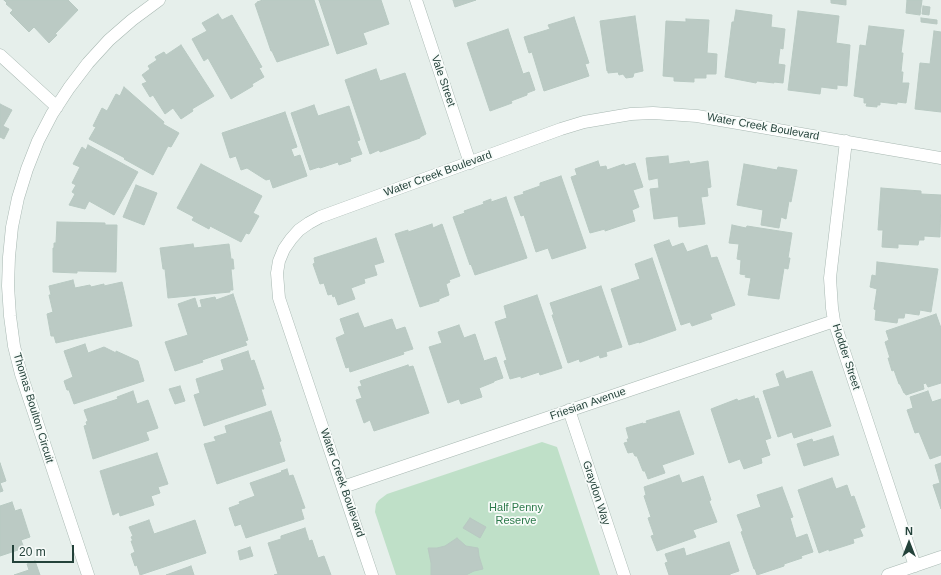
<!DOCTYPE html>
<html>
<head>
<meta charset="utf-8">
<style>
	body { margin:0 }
	#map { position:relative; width:941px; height:575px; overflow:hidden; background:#e6efeb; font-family:Helvetica,sans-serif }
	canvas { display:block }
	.north { position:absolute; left:889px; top:523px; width:40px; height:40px; -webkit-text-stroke:3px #f7fbf9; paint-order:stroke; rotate:0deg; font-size:11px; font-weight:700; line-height:16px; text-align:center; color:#24423a }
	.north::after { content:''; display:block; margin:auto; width:14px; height:18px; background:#24423a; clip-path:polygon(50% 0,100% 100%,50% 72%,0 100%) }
	.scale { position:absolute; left:12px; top:545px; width:62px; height:18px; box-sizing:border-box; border:2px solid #24423a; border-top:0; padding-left:5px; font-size:12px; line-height:14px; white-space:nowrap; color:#24423a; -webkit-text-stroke:3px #f7fbf9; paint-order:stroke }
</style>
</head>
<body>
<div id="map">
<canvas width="941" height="575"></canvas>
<div class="north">N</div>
<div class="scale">20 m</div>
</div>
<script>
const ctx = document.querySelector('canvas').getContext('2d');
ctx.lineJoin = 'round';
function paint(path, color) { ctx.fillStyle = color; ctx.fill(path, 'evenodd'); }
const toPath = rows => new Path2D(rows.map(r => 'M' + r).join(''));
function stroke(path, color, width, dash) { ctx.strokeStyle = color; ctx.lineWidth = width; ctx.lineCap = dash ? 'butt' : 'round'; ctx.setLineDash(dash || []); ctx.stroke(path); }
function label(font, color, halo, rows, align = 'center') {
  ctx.font = font + ' Helvetica,sans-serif'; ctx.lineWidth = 3.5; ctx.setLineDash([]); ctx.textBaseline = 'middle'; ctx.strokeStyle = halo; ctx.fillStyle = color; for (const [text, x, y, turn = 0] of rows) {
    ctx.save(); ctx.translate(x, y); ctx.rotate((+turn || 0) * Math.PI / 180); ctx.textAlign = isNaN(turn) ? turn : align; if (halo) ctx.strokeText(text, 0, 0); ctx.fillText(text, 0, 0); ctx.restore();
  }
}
paint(toPath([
	[542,442,557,447,600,575,396,575,375,512,376,504,379,500,387,494]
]), '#bfe0c8');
const building = toPath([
	[4,0,68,0,78,10,55,34,57,35,49,43,34,27,29,32,10,13,13,10,6,4,7,3,4,0],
	[263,0,314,0,329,45,277,62,272,51,271,51,255,4,257,3,257,2,263,0],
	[319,0,381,0,389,24,363,33,367,44,337,54,319,0],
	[453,0,476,0,455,7,453,0],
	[831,0,846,0,846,5,831,3,831,0],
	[907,0,922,0,920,15,906,13,907,0],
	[923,6,930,7,929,15,922,14,923,6],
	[736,10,772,15,771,27,785,29,783,49,780,48,778,64,785,65,783,83,774,82,774,83,757,81,756,83,725,77,732,22,734,22,736,10],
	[798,11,839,16,836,43,850,45,847,86,837,85,837,89,821,87,820,94,788,90,798,11],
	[218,14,222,20,232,15,262,67,259,68,264,77,252,84,253,86,231,99,208,58,204,61,192,39,207,31,202,23,218,14],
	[635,16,643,71,634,73,633,77,626,78,623,74,619,75,618,72,608,73,608,71,607,71,600,21,635,16],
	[574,17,589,63,585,64,589,76,544,91,532,52,529,53,524,37,550,29,548,25,574,17],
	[921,18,937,20,937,24,921,22,921,18],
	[686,19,709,20,707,53,717,54,716,74,706,74,706,78,694,78,694,82,674,81,674,77,663,76,666,21,686,22,686,19],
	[869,26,904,30,901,53,903,53,901,72,903,72,902,83,909,83,906,103,897,102,897,104,880,102,880,105,877,105,877,107,866,106,867,103,864,103,864,98,854,96,860,45,866,46,869,26],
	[508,29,523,74,529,72,535,90,527,93,527,95,511,101,512,103,490,111,467,43,508,29],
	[934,31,941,32,941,112,915,109,920,63,930,64,934,31],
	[181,45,214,96,192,109,193,111,181,119,173,108,165,114,153,95,150,97,142,84,147,82,142,75,150,69,148,66,157,60,155,57,164,52,166,55,181,45],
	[376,69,380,81,405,73,426,134,420,137,420,138,380,152,379,150,370,154,345,80,376,69],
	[124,87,164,122,163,124,179,133,171,147,168,146,153,175,124,159,125,158,89,139,96,127,93,126,102,108,107,111,116,94,120,96,124,87],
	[0,104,12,110,3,126,9,129,4,139,0,137,0,104],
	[314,105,318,116,349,106,360,140,357,141,362,154,350,158,351,161,339,165,338,162,320,168,319,167,310,170,291,113,314,105],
	[285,112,297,147,291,149,294,157,300,155,307,176,273,188,270,179,266,180,247,168,241,170,236,156,230,158,222,133,285,112],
	[88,145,138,172,114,215,89,201,85,209,69,205,75,194,72,192,76,185,72,183,80,167,73,164,82,147,86,150,88,145],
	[668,156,669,164,689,161,690,164,708,161,711,187,707,188,708,196,701,197,705,224,679,227,678,216,654,219,650,189,659,188,658,178,649,180,646,158,668,156],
	[598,161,600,167,606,166,607,170,624,164,625,166,635,163,643,187,633,190,639,207,632,210,635,221,605,231,605,229,590,233,571,177,577,175,575,169,598,161],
	[201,164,262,196,253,213,259,216,249,234,246,233,241,242,210,226,209,229,192,220,194,217,177,208,201,164],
	[744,164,777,170,778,167,797,170,791,202,789,201,786,219,781,217,779,228,761,225,763,210,737,205,744,164],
	[561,176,586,248,552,259,548,248,536,252,524,215,521,216,514,197,524,194,523,192,540,186,540,183,561,176],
	[136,185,157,193,144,225,123,217,136,185],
	[881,188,921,191,921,194,941,195,940,237,924,236,924,240,919,240,918,245,898,244,898,248,882,247,883,230,878,230,881,188],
	[506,197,527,258,475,275,471,264,470,265,453,217,465,213,464,211,484,204,483,202,491,199,491,202,506,197],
	[57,222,105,223,105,225,117,225,116,272,77,271,77,273,53,272,53,248,54,248,54,243,56,243,57,222],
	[432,224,433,228,442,224,460,276,449,280,450,282,446,284,449,295,439,299,439,301,420,307,395,234,408,230,408,232,432,224],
	[732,225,746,228,747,226,792,233,788,258,790,258,788,269,784,268,779,299,748,295,751,278,745,277,746,275,740,274,741,260,737,259,739,244,729,243,732,225],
	[376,238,384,262,374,265,377,275,364,279,365,283,351,288,355,299,338,305,335,296,333,297,332,294,328,295,324,283,320,284,313,264,315,263,314,258,376,238],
	[669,240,672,247,683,243,687,252,707,245,711,258,717,257,735,305,710,314,712,319,692,326,690,322,681,325,654,245,669,240],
	[193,244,194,248,229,244,231,259,233,259,234,269,231,269,233,290,230,290,230,292,168,298,165,269,163,269,160,248,193,244],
	[652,258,676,330,639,343,639,342,629,345,611,289,640,279,635,264,652,258],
	[877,262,938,269,931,312,920,310,919,315,905,313,904,318,898,318,897,323,875,320,876,310,874,309,877,289,870,287,872,275,876,276,877,262],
	[73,280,75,288,90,285,91,287,104,284,104,286,122,282,132,326,56,343,54,336,51,336,47,314,53,312,49,295,51,295,49,286,73,280],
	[601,286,622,347,606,352,607,356,600,358,599,355,580,362,579,359,568,363,552,315,554,315,550,303,601,286],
	[233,294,248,340,245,341,247,345,202,360,203,362,175,371,165,342,188,335,178,304,195,298,198,308,202,307,200,300,215,297,216,300,233,294],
	[537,295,562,368,540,375,539,372,521,378,521,376,510,379,504,361,507,360,495,322,507,318,504,306,537,295],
	[358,313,364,328,392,319,396,330,405,327,413,349,403,352,404,354,350,372,349,367,346,368,336,338,345,334,340,319,358,313],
	[936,314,941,328,941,383,928,387,926,383,923,384,924,389,906,395,905,393,904,393,900,384,899,384,894,370,892,371,888,358,890,358,885,342,889,340,886,331,936,314],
	[459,325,464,338,475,334,484,361,496,357,503,378,494,381,494,382,479,388,482,397,461,404,459,399,448,403,429,347,442,343,438,332,459,325],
	[85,344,88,353,104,347,116,353,116,351,138,361,144,381,74,404,69,390,67,390,64,381,73,377,64,351,85,344],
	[248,351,251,361,254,360,264,389,261,389,266,405,204,426,194,395,200,393,196,379,224,370,221,360,248,351],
	[408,365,409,367,413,366,429,413,374,431,370,420,364,423,356,400,362,398,358,387,362,386,360,381,408,365],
	[783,371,786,379,812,371,831,426,794,438,792,432,778,437,763,391,780,386,776,374,783,371],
	[180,386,185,401,175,404,169,389,180,386],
	[133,391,137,404,148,400,158,428,146,432,149,440,93,459,84,426,87,425,86,422,88,421,84,410,118,399,117,397,133,391],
	[928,391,932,402,941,399,941,455,930,459,919,432,915,433,907,410,913,408,910,397,928,391],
	[754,396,755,399,758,398,771,438,765,440,770,455,761,458,762,463,744,469,740,459,729,463,711,409,737,399,738,401,754,396],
	[271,411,281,441,279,442,285,461,217,484,204,444,216,441,214,437,227,433,225,426,271,411],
	[679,411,694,454,662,465,665,473,648,479,645,471,643,471,637,456,635,456,633,452,628,453,624,443,628,442,627,439,629,439,626,428,643,423,643,424,647,423,646,421,679,411],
	[833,436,839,455,804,466,797,444,812,439,813,442,833,436],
	[157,453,168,484,158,487,160,493,151,496,154,505,120,516,119,512,113,515,100,471,157,453],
	[0,463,6,481,0,483,3,491,0,492,0,463],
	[941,463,941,509,933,485,940,483,935,465,941,463],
	[287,469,289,476,293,475,305,508,301,509,304,519,246,538,241,524,235,526,229,508,240,504,239,502,255,496,250,483,282,472,281,471,287,469],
	[679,475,682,483,703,476,711,500,709,501,717,522,693,530,696,537,657,551,651,536,654,535,648,518,651,517,644,496,646,495,644,487,679,475],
	[832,478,836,489,847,485,851,497,854,496,865,527,860,529,863,536,853,539,854,543,829,551,829,549,819,553,798,490,832,478],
	[782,487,793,517,790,518,796,538,807,534,813,552,801,556,802,558,784,564,784,566,757,575,755,569,754,569,741,532,743,531,737,515,761,507,757,495,782,487],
	[12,502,15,511,21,509,30,537,21,540,24,548,0,556,0,506,12,502],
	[470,518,486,527,480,538,463,528,470,518],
	[149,520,154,534,195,520,206,553,140,575,137,565,135,566,131,554,135,552,131,541,133,541,131,537,133,536,129,527,149,520],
	[305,528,309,541,312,540,318,558,324,556,331,575,274,575,278,574,268,543,281,539,281,536,305,528],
	[457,538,466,546,478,548,479,556,483,569,474,571,466,575,431,575,431,563,428,548,437,548,445,546,457,538],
	[729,542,739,571,730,574,730,575,669,575,665,563,668,562,665,554,684,548,686,556,729,542],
	[250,547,253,556,240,560,238,551,250,547],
	[35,561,40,575,14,575,29,570,27,564,35,561],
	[191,566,194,575,166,575,191,566]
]);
paint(building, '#bbcac4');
stroke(building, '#b8c9c2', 1);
const minor = toPath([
	[416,0,470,163],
	[0,55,57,107],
	[846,141,830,278,832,308,834,321,915,566],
	[569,410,624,575],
	[343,487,834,321],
	[88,575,21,374,14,346,10,316,8,286,9,257,12,227,18,198,27,169,38,141,52,114,69,88,88,63,109,40,132,20,159,0],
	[372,575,279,298,277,273,279,261,284,249,291,239,299,230,309,223,320,217,561,129,584,122,631,114,653,113,697,116,941,158],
	[888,575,941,557]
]);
stroke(minor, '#a8b8b2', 13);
stroke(minor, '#fff', 12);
label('11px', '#24423a', '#f7fbf9', [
	["Vale Street",443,81,71],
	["Water Creek Boulevard",763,127,10],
	["Water Creek Boulevard",438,174,-20],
	["Hodder Street",846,357,72],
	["Friesian Avenue",588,404,-19],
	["Thomas Boulton Circuit",33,408,73],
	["Water Creek Boulevard",342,483,71],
	["Graydon Way",596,493,72]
]);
label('11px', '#2d7a4b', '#f7fbf9', [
	["Half Penny",516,508],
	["Reserve",516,521]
]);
</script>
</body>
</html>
